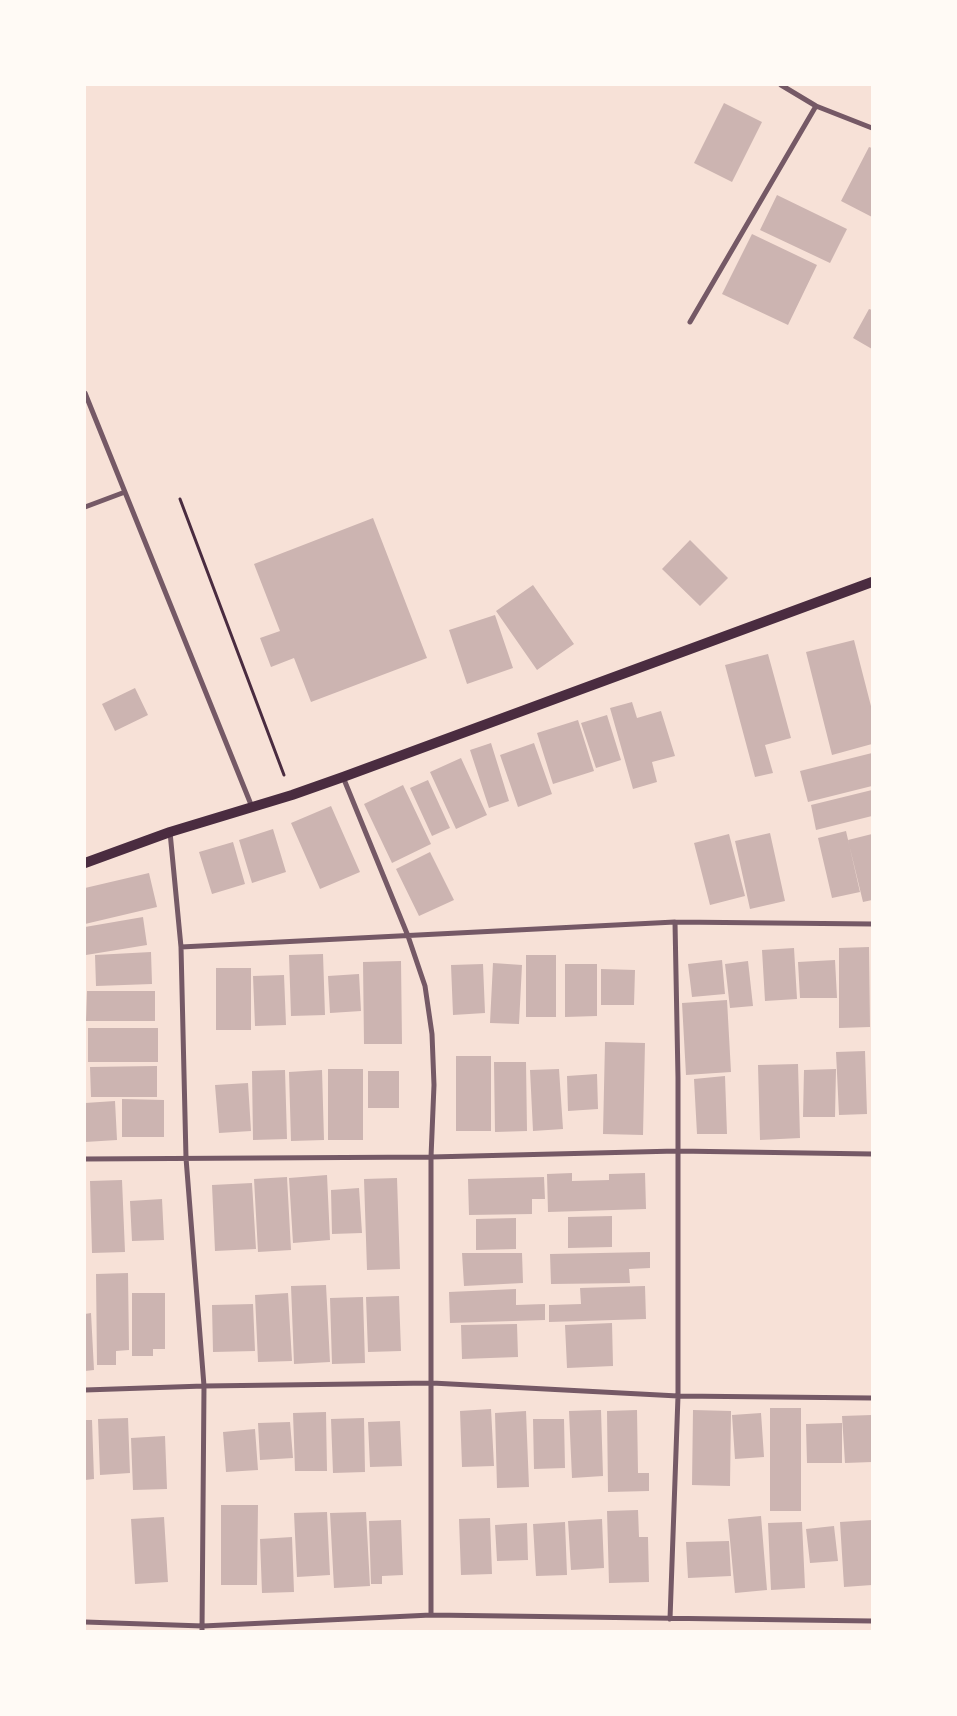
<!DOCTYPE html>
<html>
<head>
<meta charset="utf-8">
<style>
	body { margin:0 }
	#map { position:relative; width:957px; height:1716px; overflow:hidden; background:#f7e1d7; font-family:"Source Sans 3",sans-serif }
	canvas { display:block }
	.frame { position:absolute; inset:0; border:86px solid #fffaf5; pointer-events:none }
</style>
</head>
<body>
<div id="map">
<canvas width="957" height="1716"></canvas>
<div class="frame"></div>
</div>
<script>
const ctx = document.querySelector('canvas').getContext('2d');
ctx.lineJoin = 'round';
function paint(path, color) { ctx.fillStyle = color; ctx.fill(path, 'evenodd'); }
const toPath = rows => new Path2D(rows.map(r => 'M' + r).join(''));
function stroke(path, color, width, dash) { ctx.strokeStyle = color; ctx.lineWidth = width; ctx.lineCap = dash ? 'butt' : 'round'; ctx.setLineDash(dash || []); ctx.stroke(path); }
paint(toPath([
	[724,103,762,122,732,182,694,163],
	[869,147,872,148,872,217,841,201],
	[777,195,847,229,830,263,760,230],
	[752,234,817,265,788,325,722,294],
	[869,309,872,310,872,349,853,338],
	[373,518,427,658,311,702,294,658,271,667,260,638,280,631,254,564],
	[690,540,728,578,700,606,662,569],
	[533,585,574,644,537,670,496,611],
	[495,615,513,668,467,684,449,630],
	[854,640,872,710,872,744,832,755,806,652],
	[768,654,791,738,765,745,773,773,755,777,725,665],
	[135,688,148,715,115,731,102,704],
	[632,702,637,718,661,711,675,756,652,762,657,782,633,789,610,708],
	[607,715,621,760,596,768,581,723],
	[578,720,594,771,553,784,537,733],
	[491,743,509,801,489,808,470,750],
	[534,743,552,794,518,807,500,755],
	[872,753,872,786,808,802,800,771],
	[461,758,487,815,456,829,430,772],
	[428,780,450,828,432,836,410,788],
	[403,785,431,844,392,863,364,804],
	[872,790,872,816,816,830,811,805],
	[331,806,360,872,320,889,291,823],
	[273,829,286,872,252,883,239,840],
	[846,831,860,892,832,898,818,838],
	[770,833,785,901,750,909,735,841],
	[729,834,745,896,710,905,694,843],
	[872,834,872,900,863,902,848,840],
	[233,842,245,884,212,894,199,852],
	[430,852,454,900,419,916,396,869],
	[149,873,157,907,85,924,85,888],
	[143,917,147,945,86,955,85,927],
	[869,947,870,1027,839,1028,839,948],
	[794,948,797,999,765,1001,762,950],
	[151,952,152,984,96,986,95,955],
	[323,954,325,1015,291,1016,289,955],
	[526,955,556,955,556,1017,526,1017],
	[722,960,725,994,692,997,688,964],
	[835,960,837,998,800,998,798,962],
	[401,961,402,1044,364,1044,363,962],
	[748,961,753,1006,730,1008,725,964],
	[493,963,522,965,519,1024,490,1023],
	[483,964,485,1013,453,1015,451,965],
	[565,964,597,964,597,1016,565,1017],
	[216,968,251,968,251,1030,216,1030],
	[601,969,635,970,634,1005,601,1005],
	[359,974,361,1011,330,1013,328,976],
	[284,975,286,1025,255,1026,253,976],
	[87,991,155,991,155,1021,86,1021],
	[727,1000,731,1072,686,1075,682,1003],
	[88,1028,158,1028,158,1062,88,1062],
	[605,1042,645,1043,643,1135,603,1134],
	[865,1051,867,1114,839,1115,836,1052],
	[456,1056,491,1056,491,1131,456,1131],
	[494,1062,526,1062,527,1131,495,1132],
	[798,1064,800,1138,760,1140,758,1065],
	[157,1066,157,1097,91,1097,90,1067],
	[328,1069,363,1069,363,1140,328,1140],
	[559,1069,563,1129,533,1131,530,1070],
	[836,1069,835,1117,803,1117,804,1070],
	[285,1070,287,1139,253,1140,252,1071],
	[322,1070,324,1140,291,1141,289,1072],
	[368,1071,399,1071,399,1108,368,1108],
	[597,1074,598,1109,568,1111,567,1076],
	[725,1076,727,1134,697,1134,694,1079],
	[248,1083,251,1131,219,1133,215,1085],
	[122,1099,164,1100,164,1137,122,1137],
	[115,1101,117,1140,85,1142,85,1103],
	[572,1173,572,1181,609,1180,609,1174,645,1173,646,1209,548,1212,547,1174],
	[327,1175,330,1240,293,1243,289,1178],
	[287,1177,291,1250,258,1252,254,1179],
	[544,1177,545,1199,532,1199,532,1214,469,1215,468,1179],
	[397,1178,400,1269,367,1270,364,1179],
	[122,1180,125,1252,92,1253,90,1181],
	[252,1183,256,1249,215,1251,212,1185],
	[359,1188,362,1233,332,1234,331,1190],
	[162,1199,164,1240,132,1241,130,1201],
	[612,1216,612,1247,568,1248,568,1217],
	[516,1218,516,1249,476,1250,476,1219],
	[650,1252,650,1268,629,1269,630,1283,551,1284,550,1254],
	[462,1253,522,1253,523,1283,464,1286],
	[128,1273,129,1350,116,1351,116,1365,97,1365,96,1274],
	[326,1285,330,1362,294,1364,291,1286],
	[645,1286,646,1319,549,1322,549,1305,581,1304,580,1288],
	[516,1289,516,1305,545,1304,545,1320,450,1323,449,1292],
	[132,1293,165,1293,165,1349,153,1349,153,1356,132,1356],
	[288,1293,292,1361,258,1362,255,1295],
	[399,1296,401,1351,368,1352,366,1297],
	[363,1297,365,1363,332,1364,330,1298],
	[253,1304,255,1351,213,1352,212,1305],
	[91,1313,94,1370,85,1371,85,1314],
	[612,1323,613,1366,567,1368,565,1325],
	[517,1324,518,1357,462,1359,461,1325],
	[770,1408,801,1408,801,1511,770,1511],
	[491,1409,494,1466,462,1467,460,1411],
	[601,1410,603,1476,572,1478,569,1411],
	[637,1410,638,1473,649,1473,649,1491,608,1492,607,1411],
	[693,1410,731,1411,730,1486,692,1485],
	[526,1411,529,1487,497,1488,495,1413],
	[326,1412,327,1471,295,1471,293,1413],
	[761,1413,764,1457,735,1459,732,1415],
	[872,1415,872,1462,845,1463,842,1416],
	[128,1418,130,1473,100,1475,98,1419],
	[364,1418,365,1472,333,1473,331,1419],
	[533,1419,564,1419,565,1468,534,1469],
	[85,1420,92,1420,94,1479,85,1480],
	[400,1421,402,1466,370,1467,368,1422],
	[290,1422,293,1458,260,1460,258,1423],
	[842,1423,842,1463,807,1463,806,1424],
	[255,1429,258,1470,226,1472,223,1432],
	[165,1436,167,1489,133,1490,131,1438],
	[221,1505,258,1505,257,1585,221,1585],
	[638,1510,639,1537,648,1537,649,1582,609,1583,607,1511],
	[327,1512,330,1575,297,1577,294,1513],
	[366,1512,370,1586,334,1588,330,1513],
	[761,1516,767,1590,735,1593,728,1519],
	[164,1517,168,1582,135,1584,131,1519],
	[490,1518,492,1574,461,1575,459,1519],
	[602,1519,604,1568,571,1570,568,1521],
	[401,1520,403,1575,382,1576,382,1584,371,1584,369,1521],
	[872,1520,872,1585,844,1587,840,1522],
	[565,1522,567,1575,536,1576,533,1524],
	[802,1522,805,1588,771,1590,768,1523],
	[527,1523,528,1560,497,1561,495,1525],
	[834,1526,838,1561,810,1563,806,1529],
	[292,1537,294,1592,262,1593,260,1539],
	[729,1541,731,1576,688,1578,686,1542]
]), '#ccb4b1');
stroke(toPath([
	[180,499,284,775]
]), '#4a2c40', 3);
stroke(toPath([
	[781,85,816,106,872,128],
	[690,322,816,106],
	[85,393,252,807],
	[85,507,125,492],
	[343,777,408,936,425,986,432,1034,434,1085,431,1157,431,1615],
	[170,832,181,947,186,1158,204,1386,202,1631],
	[181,947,675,922,872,924],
	[85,1159,431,1157,677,1151,872,1154],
	[85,1390,204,1386,432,1383,678,1396,872,1398],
	[670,1619,678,1396,678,1078,675,922],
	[85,1622,203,1626,431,1615,872,1621]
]), '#755966', 5);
stroke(toPath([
	[85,863,170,832,292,795,343,777,872,582]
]), '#4a2c40', 10);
</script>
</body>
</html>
